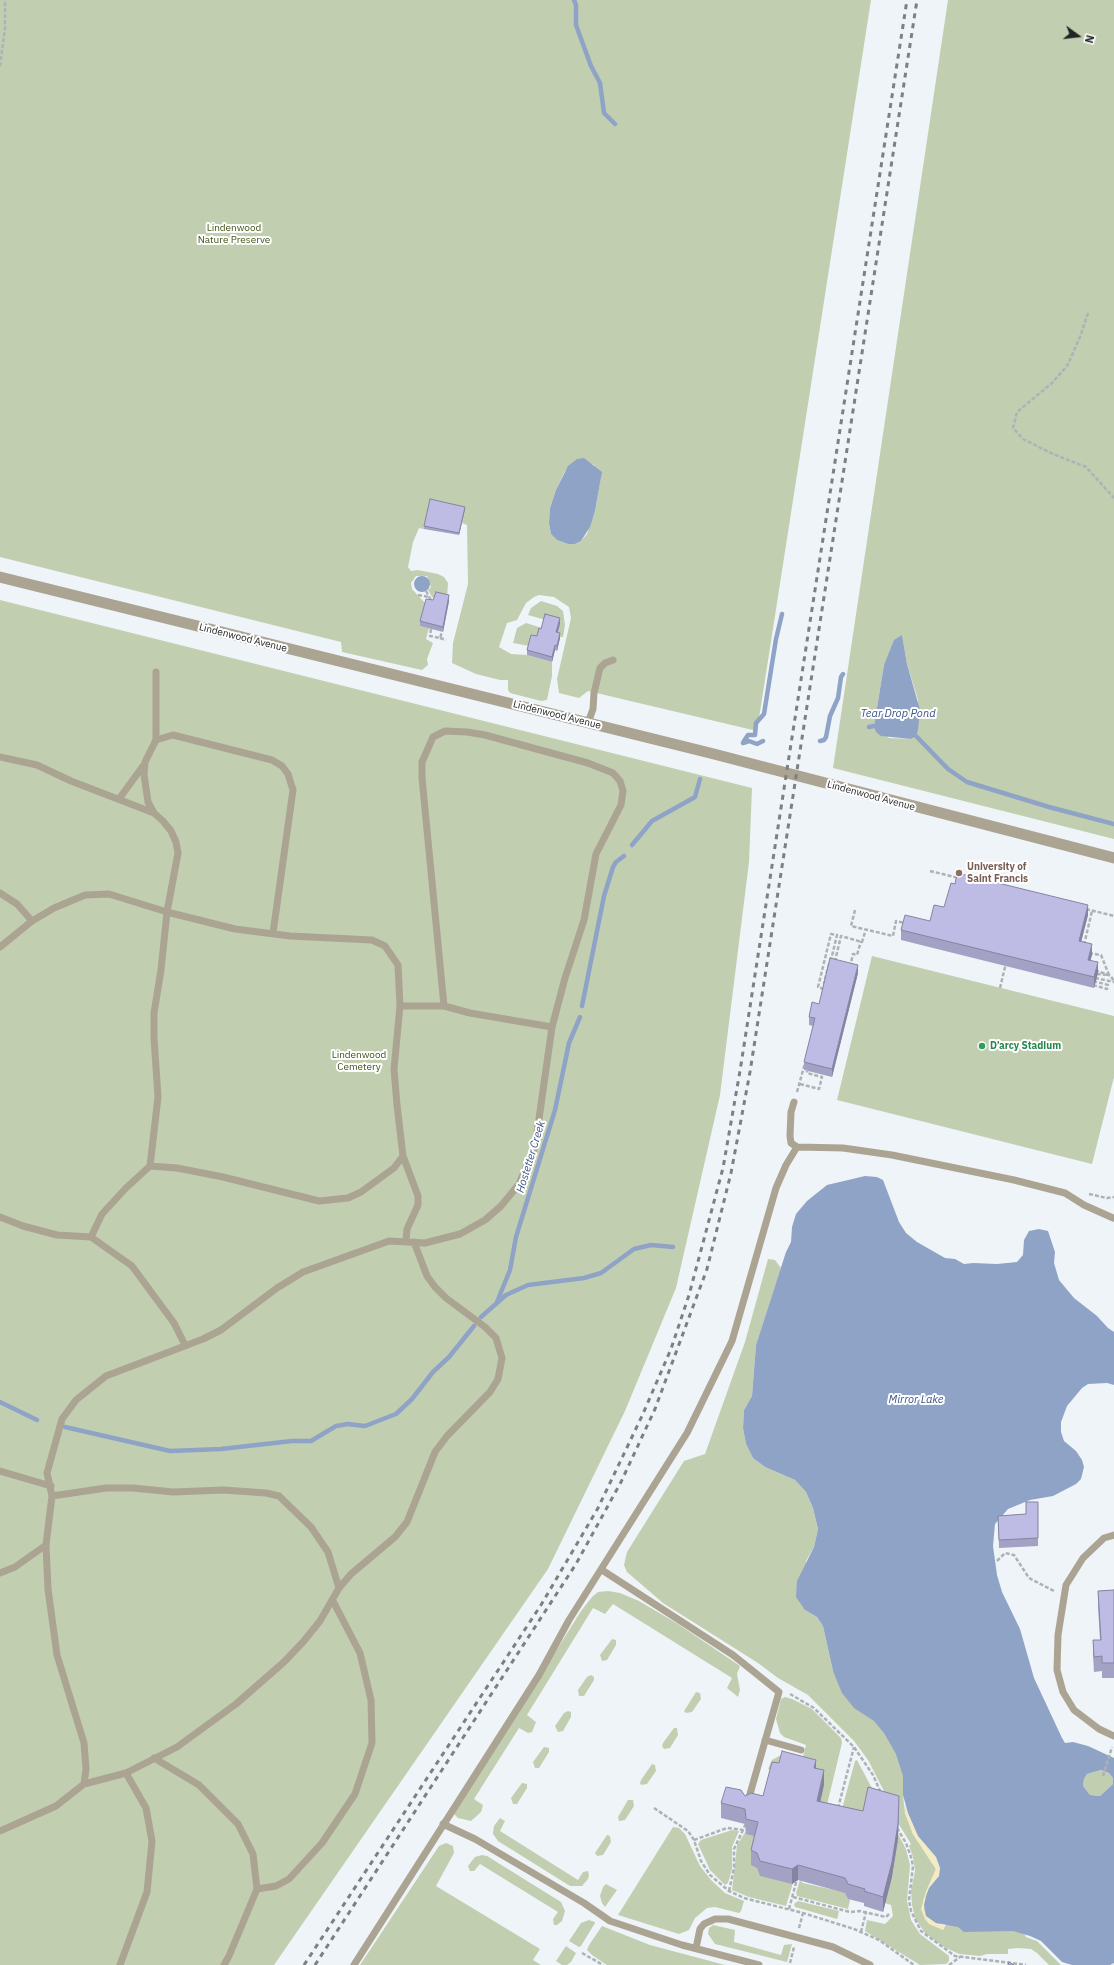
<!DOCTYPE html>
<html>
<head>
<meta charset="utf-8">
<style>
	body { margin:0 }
	#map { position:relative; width:1114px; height:1965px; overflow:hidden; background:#eff4f9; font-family:"IBM Plex Sans",sans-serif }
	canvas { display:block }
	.north { position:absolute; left:1058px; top:16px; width:40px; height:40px; -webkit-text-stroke:3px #fff; paint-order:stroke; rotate:105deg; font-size:11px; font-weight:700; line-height:16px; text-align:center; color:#212325 }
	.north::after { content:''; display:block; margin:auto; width:14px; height:18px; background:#212325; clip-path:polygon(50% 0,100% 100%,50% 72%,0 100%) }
</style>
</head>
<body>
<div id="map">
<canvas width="1114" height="1965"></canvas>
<div class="north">N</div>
</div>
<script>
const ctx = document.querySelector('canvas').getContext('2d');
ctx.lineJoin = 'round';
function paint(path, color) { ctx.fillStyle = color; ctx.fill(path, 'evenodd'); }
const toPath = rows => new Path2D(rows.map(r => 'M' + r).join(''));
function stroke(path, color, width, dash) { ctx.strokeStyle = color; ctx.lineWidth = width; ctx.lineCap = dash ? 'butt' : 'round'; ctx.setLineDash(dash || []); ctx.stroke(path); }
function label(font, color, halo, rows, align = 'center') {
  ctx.font = font + ' "IBM Plex Sans",sans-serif'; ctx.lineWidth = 4; ctx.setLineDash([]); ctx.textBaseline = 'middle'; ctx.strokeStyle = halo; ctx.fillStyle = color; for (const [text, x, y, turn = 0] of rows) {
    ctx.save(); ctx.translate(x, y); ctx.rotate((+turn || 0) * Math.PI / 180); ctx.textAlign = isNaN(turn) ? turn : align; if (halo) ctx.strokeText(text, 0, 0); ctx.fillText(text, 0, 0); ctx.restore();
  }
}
paint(toPath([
	[0,0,871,0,757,731,588,691,579,698,559,693,557,679,571,618,569,607,554,597,539,595,534,597,526,603,517,620,507,623,499,647,511,654,527,655,552,662,552,676,547,700,541,701,510,693,508,690,508,680,500,680,476,674,452,663,453,643,468,584,467,525,462,523,464,509,424,529,419,528,413,542,408,567,411,571,418,570,438,574,444,577,448,583,447,598,449,601,432,597,428,590,431,587,427,576,416,576,411,583,412,589,426,604,420,626,429,628,426,639,433,643,427,659,428,665,422,670,342,652,341,642,0,557],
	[580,459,594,465,601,477,595,511,587,534,581,541,575,544,568,544,557,540,551,534,549,523,550,508,556,490,565,471],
	[948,0,1114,0,1114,839,833,768],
	[902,635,907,664,918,700,912,739,889,738,874,726,884,665],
	[0,600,752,788,749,862,720,1095,676,1288,625,1411,548,1569,274,1965,0,1965],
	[541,601,557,606,563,611,565,625,563,637,556,637,560,624,528,615,531,608],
	[526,623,542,628,541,634,529,646,513,643,517,628],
	[872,956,1114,1016,1114,1077,1092,1164,837,1100],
	[768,1259,775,1260,781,1268,756,1345,752,1396,744,1410,743,1428,746,1444,753,1458,765,1467,795,1480,806,1492,813,1508,818,1529,814,1547,806,1561,805,1610,817,1617,823,1626,833,1671,872,1711,905,1759,903,1795,905,1813,913,1834,936,1869,923,1901,943,1930,945,1926,951,1920,1023,1931,1026,1937,1037,1941,1061,1965,1049,1965,1037,1953,1031,1949,1018,1948,1008,1949,1008,1954,987,1954,980,1956,959,1954,944,1947,925,1933,915,1918,912,1905,911,1891,915,1871,913,1857,909,1846,911,1844,898,1823,899,1811,886,1795,868,1760,854,1741,808,1695,778,1678,758,1663,663,1603,627,1572,624,1565,627,1552,684,1461,705,1454,745,1342],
	[608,1591,620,1593,639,1601,678,1624,740,1666,737,1674,740,1690,738,1697,727,1688,732,1678,613,1604,605,1614,593,1608,527,1715,536,1722,532,1732,528,1733,519,1728,474,1799,483,1805,481,1812,471,1821,458,1818,454,1814,581,1611,592,1597,598,1592],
	[612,1639,616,1640,616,1645,607,1660,602,1661,600,1655],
	[591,1675,594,1677,594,1680,584,1696,579,1696,578,1690,587,1677],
	[696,1692,700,1693,701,1699,692,1712,686,1713,684,1711,686,1708],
	[785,1697,792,1699,812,1709,841,1738,842,1743,824,1817,781,1772,768,1769,772,1760,781,1755,803,1757,806,1745,784,1737,780,1733,776,1719,781,1699],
	[568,1711,571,1712,571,1717,563,1731,558,1732,555,1726,564,1713],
	[674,1728,677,1728,678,1735,670,1748,664,1749,662,1746,663,1743],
	[544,1747,549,1748,549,1752,539,1768,535,1768,533,1762],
	[857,1760,874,1792,863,1826,839,1820,855,1761],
	[652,1764,655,1765,656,1771,647,1784,641,1785,640,1783,641,1780],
	[1101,1770,1109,1773,1113,1778,1113,1784,1100,1796,1090,1795,1083,1786,1084,1779,1087,1774],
	[522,1783,527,1784,527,1788,517,1804,513,1804,511,1798],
	[628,1800,633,1800,634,1806,625,1820,619,1821,618,1817],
	[500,1818,505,1821,500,1831,578,1880,583,1872,588,1871,589,1875,588,1879,582,1886,570,1886,498,1841,493,1834,494,1826],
	[673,1827,679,1828,685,1834,700,1866,711,1880,725,1893,744,1901,741,1911,739,1913,715,1907,707,1908,695,1918,689,1930,679,1934,618,1915],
	[732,1830,739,1831,732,1847,732,1869,728,1883,725,1885,710,1870,698,1844,701,1840],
	[746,1831,758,1837,761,1868,760,1876,793,1883,786,1906,749,1897,732,1890,737,1845],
	[898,1834,906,1849,910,1865,907,1901,911,1920,920,1934,949,1956,949,1961,946,1964,920,1965,865,1931,867,1920,885,1924,893,1916,891,1905,885,1903,893,1873],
	[607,1835,610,1836,611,1842,603,1855,597,1856,595,1853],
	[446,1843,453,1846,454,1853,436,1886,540,1949,533,1960,541,1965,360,1965,439,1846],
	[482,1855,487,1856,561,1902,565,1911,562,1921,557,1925,554,1925,553,1919,558,1912,480,1864,474,1871,470,1871,468,1866,475,1857],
	[800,1880,803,1883,848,1893,847,1897,850,1900,848,1909,797,1896,796,1893],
	[606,1884,617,1890,605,1907,602,1903,600,1896,603,1887],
	[798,1901,839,1911,838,1916,837,1919,795,1907,794,1904],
	[589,1920,595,1922,595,1923,581,1946,579,1947,569,1941,581,1923],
	[713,1925,735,1930,734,1942,781,1955,784,1945,792,1944,787,1962,715,1944,708,1934,709,1928],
	[602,1926,650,1945,725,1965,607,1965,592,1955,587,1950,589,1945],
	[566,1946,576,1953,571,1962,567,1965,562,1965,556,1961]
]), '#c2ceb0');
paint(toPath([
	[905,1801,908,1813,918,1836,936,1857,940,1869,939,1876,929,1888,924,1909,926,1915,936,1923,945,1926,943,1930,929,1924,925,1919,921,1909,926,1891,936,1869,913,1834,905,1813]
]), '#f4eac4');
paint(toPath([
	[584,458,602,472,595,511,590,527,581,541,575,544,568,544,557,540,551,534,549,523,550,508,556,490,568,466,577,459],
	'414 584a8 8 0 1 1 16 0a8 8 0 1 1-16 0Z',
	[902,635,907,664,920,710,918,730,916,736,911,739,881,736,876,732,874,726,884,665,894,640],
	[865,1176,877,1177,883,1180,899,1222,906,1233,917,1242,945,1258,955,1259,964,1264,973,1263,997,1264,1017,1262,1023,1255,1024,1240,1029,1231,1039,1229,1048,1231,1055,1252,1054,1263,1059,1280,1074,1298,1097,1316,1108,1328,1114,1332,1114,1385,1107,1383,1088,1384,1082,1388,1067,1406,1061,1422,1061,1432,1064,1441,1076,1451,1082,1460,1084,1467,1081,1479,1076,1484,1053,1496,1030,1500,1008,1509,995,1524,993,1546,997,1575,1002,1592,1020,1629,1034,1678,1062,1738,1065,1743,1073,1742,1088,1746,1114,1758,1114,1963,1110,1965,1072,1965,1062,1962,1041,1941,1030,1936,1013,1931,964,1932,958,1927,936,1923,926,1916,924,1905,926,1896,929,1888,939,1876,940,1868,936,1857,918,1836,908,1813,903,1795,903,1776,896,1754,884,1733,874,1721,854,1708,842,1693,833,1671,823,1626,817,1617,805,1610,796,1597,797,1581,814,1547,818,1529,813,1508,806,1492,795,1480,765,1467,753,1458,746,1444,743,1428,744,1410,752,1396,756,1345,786,1252,791,1242,792,1227,796,1214,807,1201,827,1185],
	[1101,1770,1109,1773,1113,1778,1113,1784,1100,1796,1090,1795,1083,1786,1084,1779,1087,1774]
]), '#8ea3c6');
stroke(toPath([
	[574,0,576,5,576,25,591,66,600,83,604,113,615,124],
	[869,727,874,726],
	[916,736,948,769,967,782,1049,807,1114,824],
	[744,741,748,735,755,735,756,723,764,714,776,639,782,614],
	[820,741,824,740,826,737,830,716,838,698,841,677,843,674],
	[743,743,749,741,757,744,763,741],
	[632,845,652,821,695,797,700,779],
	[582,1006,604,896,613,867,616,862,624,856],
	[497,1302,510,1270,516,1237,555,1110,569,1043,580,1017],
	[481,1317,506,1295,528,1285,584,1278,601,1273,634,1249,651,1245,673,1247],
	[0,1402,37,1420],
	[65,1427,170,1451,221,1449,292,1441,311,1441,336,1426,348,1424,365,1426,396,1414,412,1399,433,1372,449,1357,474,1326]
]), '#8ea3c6', 4.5);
stroke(toPath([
	[0,66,5,28,5,0],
	[1088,313,1080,337,1067,366,1052,383,1017,412,1013,428,1023,439,1053,454,1086,467,1114,498],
	[426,591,432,602],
	[418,595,429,597],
	[431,629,430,636,440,638,442,632],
	[440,638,446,640],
	[930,871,959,878],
	[1086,909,1114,916],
	[855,910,851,926,893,936,896,921,905,923],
	[1084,945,1092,911],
	[1089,953,1101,955,1109,975,1096,974],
	[850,967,853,954,857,955,861,941],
	[1095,970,1111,976,1114,982],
	[1095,978,1114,982],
	[826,984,824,983,829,964,831,965],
	[1093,985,1107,989,1108,985,1093,981],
	[1000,988,1006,963],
	[824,989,818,987,831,934,837,935,831,960,835,961,841,936,862,942,866,929],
	[800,1084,819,1089,822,1077,807,1073,807,1071],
	[797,1092,805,1063],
	[1089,1194,1107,1198,1114,1197],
	[997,1561,1005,1553,1014,1555,1029,1578,1054,1591],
	[790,1694,814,1708,854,1747,873,1775,881,1793],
	[1103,1776,1112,1747],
	[654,1808,688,1831,694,1840,701,1861,710,1875,729,1891,744,1898,803,1913,854,1929,879,1940,914,1965],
	[838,1808,854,1747],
	[897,1828,906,1843,911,1857,913,1866,909,1900,911,1911,921,1931,955,1956,1026,1965],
	[694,1840,727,1828,743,1830,746,1823],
	[729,1891,734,1868,734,1849,743,1830],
	[793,1897,850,1912,860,1911,886,1917,889,1914],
	[789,1909,797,1879],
	[799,1928,803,1913],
	[861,1932,866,1912],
	[582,1953,603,1965],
	[790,1963,794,1947],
	[949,1965,960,1957]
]), '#aeb2b6', 2.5, [4, 2]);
stroke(toPath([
	[588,723,593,709,594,693,600,668,605,663,613,660],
	[156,740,173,735,272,760,282,766,288,774,293,790,273,933],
	[0,757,37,765,71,781,154,813,163,821,171,831,176,842,178,853,167,912,235,929,290,936,372,940,385,946,398,965,400,1006,444,1006,470,1013,552,1027],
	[119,799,143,766],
	[154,813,148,802,144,775,145,762,156,740,156,672],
	[0,893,17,904,32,921],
	[0,947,32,921,54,908,85,895,109,894,167,912,161,970,154,1013,154,1038,158,1097,150,1166,126,1188,102,1214,91,1237,57,1235,23,1226,0,1217],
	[400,1006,394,1069,397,1105,403,1156,418,1196,418,1205,407,1229,406,1241],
	[794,1102,791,1112,790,1136,791,1143,797,1147],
	[150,1166,177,1168,223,1177,319,1201,348,1198,361,1192,394,1168,403,1156],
	[91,1237,132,1266,174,1323,185,1345],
	[0,1471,51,1486],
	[52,1496,106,1488,133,1488,173,1492,224,1490,266,1493,279,1496,311,1527,328,1552,339,1588],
	[1114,1535,1104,1538,1083,1558,1066,1585,1058,1635,1057,1670,1063,1692,1074,1710,1099,1729,1114,1736],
	[602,1570,733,1655,779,1692,748,1801],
	[0,1573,15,1567,46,1545],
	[765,1740,801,1750],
	[154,1758,199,1785,238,1824,253,1854,257,1889,229,1956,224,1965],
	[84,1784,86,1769,84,1743,57,1655,48,1589,46,1545,52,1496,47,1473,62,1419,76,1400,106,1376,203,1339,221,1330,277,1288,303,1272,389,1241,425,1243,460,1234,485,1220,501,1206,519,1184,535,1147,552,1027,565,978,584,920,596,854,621,805,623,791,620,781,613,773,588,763,485,735,467,732,445,731,433,737,422,762,422,778,444,1006],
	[443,1824,475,1839,584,1903,610,1921,682,1945,759,1965],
	[0,1831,56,1806,84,1784,126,1773,177,1747,236,1704,284,1662,303,1642,320,1621,339,1588,351,1574,395,1537,407,1522,435,1452,447,1436,490,1392,498,1379,502,1358,496,1338,485,1327,446,1298,435,1287,427,1276,414,1242],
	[257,1889,276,1886,289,1879,322,1843,355,1794,372,1743,371,1700,360,1653,333,1601],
	[696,1948,700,1929,704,1924,715,1919,728,1919,833,1947,870,1965],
	[120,1965,147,1892,152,1841,146,1808,126,1773],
	[354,1965,539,1675,569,1620,687,1433,732,1341,776,1188,786,1165,797,1147,843,1148,892,1155,1014,1180,1065,1193,1084,1205,1113,1218]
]), '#aba492', 7);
stroke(toPath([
	[0,577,710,753,1114,858]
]), '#aba492', 11);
stroke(toPath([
	[304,1965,541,1605,598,1508,642,1416,671,1349,689,1295,723,1168,740,1071,907,0],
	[315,1965,576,1564,621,1482,655,1409,707,1269,731,1173,750,1072,917,0]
]), '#7d8083', 3, [5, 5]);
paint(toPath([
	[465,509,459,535,424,529,424,526],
	[433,600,449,601,443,632,420,626,420,621],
	[560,624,558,632,560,638,557,651,555,650,552,662,527,655,527,650,537,636,541,629],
	[944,907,1088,915,1081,941,1092,955,1090,960,1098,973,1094,988,901,940,901,930,930,921],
	[858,973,832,1077,804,1070,804,1062,813,1026,809,1025,809,1017,819,1004],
	[1038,1502,1038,1546,999,1548,998,1516,1026,1514],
	[1114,1590,1114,1678,1102,1678,1102,1671,1094,1672,1093,1655,1093,1640,1100,1640,1098,1606,1098,1591],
	[779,1763,816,1768,824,1785,820,1801,863,1811,899,1810,898,1839,892,1877,883,1912,864,1906,864,1903,848,1899,845,1893,798,1880,792,1884,760,1876,757,1868,751,1865,751,1850,754,1836,746,1834,745,1824,721,1818,721,1803,745,1796,763,1796]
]), '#a3a2c5');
paint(toPath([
	[465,507,465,509,459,535,459,533],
	[449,595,449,601,443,632,443,627],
	[560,618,560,624,556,637,556,632],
	[560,633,560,638,557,651,557,646],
	[555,645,555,650,552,662,552,657],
	[1088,905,1088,915,1079,951,1079,941],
	[1092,944,1092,955,1088,970,1088,960],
	[1098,962,1098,973,1094,988,1094,977],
	[858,965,858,973,832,1077,832,1069],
	[816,1760,816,1775,814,1768],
	[824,1770,824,1785,817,1816,817,1801],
	[899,1796,898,1839,892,1877,883,1912,883,1897],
	[798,1865,798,1880,792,1884,792,1869]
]), '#8584a0');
const building = toPath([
	[430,499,465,507,459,533,424,526,430,499],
	[436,592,449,595,443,627,420,621,426,599,433,600,436,592],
	[545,614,560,618,556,632,560,633,557,646,555,645,552,657,527,650,531,635,537,636,539,628,541,629,545,614],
	[957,873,1088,905,1079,941,1092,944,1088,960,1098,962,1094,977,901,930,905,915,930,921,934,905,944,907,951,883,955,884,957,873],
	[830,958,858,965,832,1069,804,1062,815,1018,809,1017,812,1002,819,1004,830,958],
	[1026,1502,1038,1502,1038,1538,999,1540,998,1516,1026,1514,1026,1502],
	[1114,1590,1114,1663,1102,1663,1102,1656,1094,1657,1093,1640,1101,1640,1098,1591,1114,1590],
	[782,1751,816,1760,814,1768,824,1770,817,1801,863,1811,868,1787,899,1796,898,1824,892,1862,883,1897,864,1891,865,1889,848,1884,845,1878,798,1865,792,1869,760,1861,757,1853,751,1850,758,1822,746,1819,745,1809,721,1803,726,1787,741,1790,745,1796,751,1793,763,1796,772,1762,779,1763,782,1751],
	[1009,1962,1014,1965,1008,1965,1009,1962]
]);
paint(building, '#bebce5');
stroke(building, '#8584a0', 1);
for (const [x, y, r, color] of [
	[959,873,4,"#8d6e63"],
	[982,1046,4,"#2e9e5b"]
]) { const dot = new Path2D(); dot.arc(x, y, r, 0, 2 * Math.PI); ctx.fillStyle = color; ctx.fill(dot); stroke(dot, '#fff', 1.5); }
label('10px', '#415317', '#fff', [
	["Lindenwood",234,228],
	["Nature Preserve",234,240],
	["Lindenwood",359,1055],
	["Cemetery",359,1067]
]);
label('10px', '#212325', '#fff', [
	["Lindenwood Avenue",243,638,14],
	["Lindenwood Avenue",557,715,14],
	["Lindenwood Avenue",871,796,15]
]);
label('bold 10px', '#785e54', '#fff', [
	["University of",967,867],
	["Saint Francis",967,879]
], 'left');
label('bold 10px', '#27864d', '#fff', [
	["D’arcy Stadium",990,1046]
], 'left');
label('italic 11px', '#395586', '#fff', [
	["Tear Drop Pond",898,714],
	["Hostetter Creek",531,1157,-73],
	["Mirror Lake",916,1400]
]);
</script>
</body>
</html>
